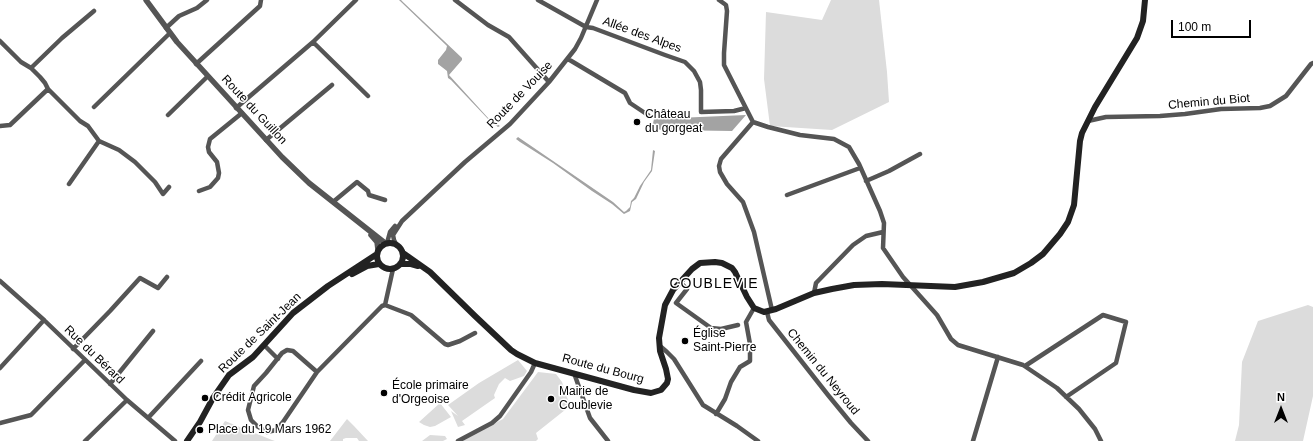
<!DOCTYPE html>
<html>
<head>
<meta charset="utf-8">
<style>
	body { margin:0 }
	#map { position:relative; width:1313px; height:441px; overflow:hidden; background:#fff; font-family:Arial,sans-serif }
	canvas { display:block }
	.north { position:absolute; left:1261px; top:389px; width:40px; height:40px; -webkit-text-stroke:3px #fff; paint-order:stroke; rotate:0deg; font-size:11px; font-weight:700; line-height:16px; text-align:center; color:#000 }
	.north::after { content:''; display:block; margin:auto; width:14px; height:18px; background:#000; clip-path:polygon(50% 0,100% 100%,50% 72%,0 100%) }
	.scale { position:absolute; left:1171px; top:20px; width:80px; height:18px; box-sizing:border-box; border:2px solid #000; border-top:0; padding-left:5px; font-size:12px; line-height:14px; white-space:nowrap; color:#000; -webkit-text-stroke:3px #fff; paint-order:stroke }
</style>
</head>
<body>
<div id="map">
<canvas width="1313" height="441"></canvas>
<div class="north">N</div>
<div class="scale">100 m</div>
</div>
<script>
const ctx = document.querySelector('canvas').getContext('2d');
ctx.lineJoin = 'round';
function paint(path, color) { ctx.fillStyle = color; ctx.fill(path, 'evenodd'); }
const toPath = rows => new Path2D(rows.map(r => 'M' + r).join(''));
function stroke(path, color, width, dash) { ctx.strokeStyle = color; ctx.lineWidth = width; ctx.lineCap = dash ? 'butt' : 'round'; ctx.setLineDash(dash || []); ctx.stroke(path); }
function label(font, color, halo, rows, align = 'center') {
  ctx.font = font + ' Arial,sans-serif'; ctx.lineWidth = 3; ctx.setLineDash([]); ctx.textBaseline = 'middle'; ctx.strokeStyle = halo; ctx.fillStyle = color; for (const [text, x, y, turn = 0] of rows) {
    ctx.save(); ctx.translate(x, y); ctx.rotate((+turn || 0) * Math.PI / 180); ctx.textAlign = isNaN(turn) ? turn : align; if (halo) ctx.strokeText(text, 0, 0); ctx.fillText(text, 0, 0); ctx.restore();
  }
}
paint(toPath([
	[831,0,879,0,887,72,889,102,832,130,770,126,764,79,766,12,822,20],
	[1308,305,1313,307,1313,396,1303,441,1235,441,1239,425,1242,362,1258,321],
	[518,360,527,371,524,376,510,381,505,378,499,384,494,395,495,398,462,421,465,425,458,427,451,411,458,416,448,405,479,383],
	[538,372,556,374,562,382,570,406,536,433,538,439,536,441,461,441,503,419],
	[440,403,451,417,435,426,430,427,424,425,419,422],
	[347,419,354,426,368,441,359,441,357,438,346,438,343,439,343,441,330,441],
	[225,421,272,440,275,441,212,441],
	[430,435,445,436,447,439,443,441,422,441]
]), '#dcdcdc');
paint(toPath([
	[399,0,401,0,404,3,462,58,462,60,449,75,489,119,500,126,498,127,489,120,451,80,448,78,447,71,438,64,438,60,446,50,447,46],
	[746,115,732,131,665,130,653,129,652,128,654,119],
	[518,137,613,202,624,212,626,211,630,207,631,201,634,198,640,186,651,170,653,150,655,151,652,171,644,182,636,199,632,202,630,211,624,214,612,204,592,191,553,163,520,142,516,139]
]), '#a3a3a3');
stroke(toPath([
	[455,0,488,25,509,37,549,82],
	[538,0,586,27,593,28,665,55,685,62,694,71,700,82,701,90,701,112,734,111,746,108],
	[719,0,726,5,727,11,724,53,724,65,753,122],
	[166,28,179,16,197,8,207,0],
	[0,41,21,62,31,68,40,77,45,83,48,89,80,121,88,126,99,141,69,184],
	[313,42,368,96],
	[568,59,625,93,630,103,648,115],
	[196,64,260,6,261,0],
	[31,68,62,38,94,11],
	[94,107,170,33],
	[236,108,313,42,356,0],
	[168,115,208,76],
	[1088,121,1106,117,1160,116,1185,114,1221,109,1260,108,1270,106,1286,96,1311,64,1313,63],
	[753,122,768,127,800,135,834,139,849,147,859,164,880,211,884,223,883,248,903,277,937,315,951,339,958,345,1023,365,1057,388,1079,409,1095,429,1101,441],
	[753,122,721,159,719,166,720,172,727,184,743,202,754,232,772,310],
	[0,126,10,125,48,89],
	[266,140,332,85],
	[99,141,119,150,135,162,155,182,163,194,169,187],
	[866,181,889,171,920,154],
	[199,191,210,187,218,178,219,173,217,162,209,152,208,147,210,139,242,113],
	[787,195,860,168],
	[333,202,357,182,368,191,369,195,385,200],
	[387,243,390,232,395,226],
	[396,244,394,240,393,235,402,221,465,162,510,124,549,82,575,49,581,38,597,0],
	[0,281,44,320,127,400,175,441],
	[680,282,687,289,676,303,711,328,721,329,738,325],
	[814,293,816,283,853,245,866,236,883,232],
	[385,305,393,269],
	[767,312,769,320,828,395,851,423,868,441],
	[264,345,278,359],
	[660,346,667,352,674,359,703,405,737,426,758,441],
	[73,349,110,311,140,278,158,288,167,277],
	[1025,366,1103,315,1126,322,1116,363,1066,397],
	[0,368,44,320],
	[317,372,293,351,287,350,282,353,266,373,254,386,248,410,251,420,257,426,267,432,276,430,283,422,317,372,382,306,385,305,411,315,445,344,448,345,460,341,475,333],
	[574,373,590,418,608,441],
	[110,384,153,331],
	[716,414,725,399,731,382,740,367,750,361,750,344,746,322,754,308],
	[148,418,201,361],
	[0,423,31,415,85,360],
	[85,441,127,400],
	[458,441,492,423,500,416,531,372,535,363],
	[973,441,998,357]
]), '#555', 4.5);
stroke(toPath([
	[146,0,177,42,282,157,309,183,385,243],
	[371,235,377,242,378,250]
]), '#555', 5.5);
stroke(toPath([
	'377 256a13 13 0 1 1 26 0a13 13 0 1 1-26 0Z',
	[403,253,430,272,475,316,511,350,517,354,535,363,634,390,651,393,661,390,667,383,668,379,666,369,660,351,659,338,665,305,673,290,692,269,700,263,715,262,722,263,732,268,735,272,747,297,754,308,764,312,776,309,814,293,832,289,854,285,882,284,955,287,983,282,1014,273,1031,263,1043,254,1060,234,1068,222,1074,205,1080,141,1082,133,1095,107,1137,38,1143,21,1145,0],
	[400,264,411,264,418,266],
	[352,274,367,266,379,264],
	[187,441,200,422,213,398,229,375,253,357,293,313,328,286,377,254]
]), '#222', 6);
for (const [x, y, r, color] of [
	[637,122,4,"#000"],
	[685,341,4,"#000"],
	[384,393,4,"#000"],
	[205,398,4,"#000"],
	[551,399,4,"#000"],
	[200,430,4,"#000"]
]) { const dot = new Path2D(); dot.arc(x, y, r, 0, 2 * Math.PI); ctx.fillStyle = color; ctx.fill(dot); stroke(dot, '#fff', 1.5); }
label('12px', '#000', '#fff', [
	["Allée des Alpes",642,35,20],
	["Route de Vouise",520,95,-46],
	["Chemin du Biot",1209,102,-5],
	["Route du Guillon",254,110,47],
	["Route de Saint-Jean",260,333,-44],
	["Rue du Bérard",94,355,44],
	["Route du Bourg",603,369,15],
	["Chemin du Neyroud",823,372,51]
]);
label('12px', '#000', '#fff', [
	["Château",645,115],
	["du gorgeat",645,129],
	["Église",693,334],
	["Saint-Pierre",693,348],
	["École primaire",392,386],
	["d'Orgeoise",392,400],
	["Mairie de",559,392],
	["Coublevie",559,406],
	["Crédit Agricole",213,398],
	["Place du 19 Mars 1962",208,430]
], 'left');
ctx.letterSpacing = '1px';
label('14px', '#000', '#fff', [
	["COUBLEVIE",714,284]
]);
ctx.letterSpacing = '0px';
</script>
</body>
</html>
